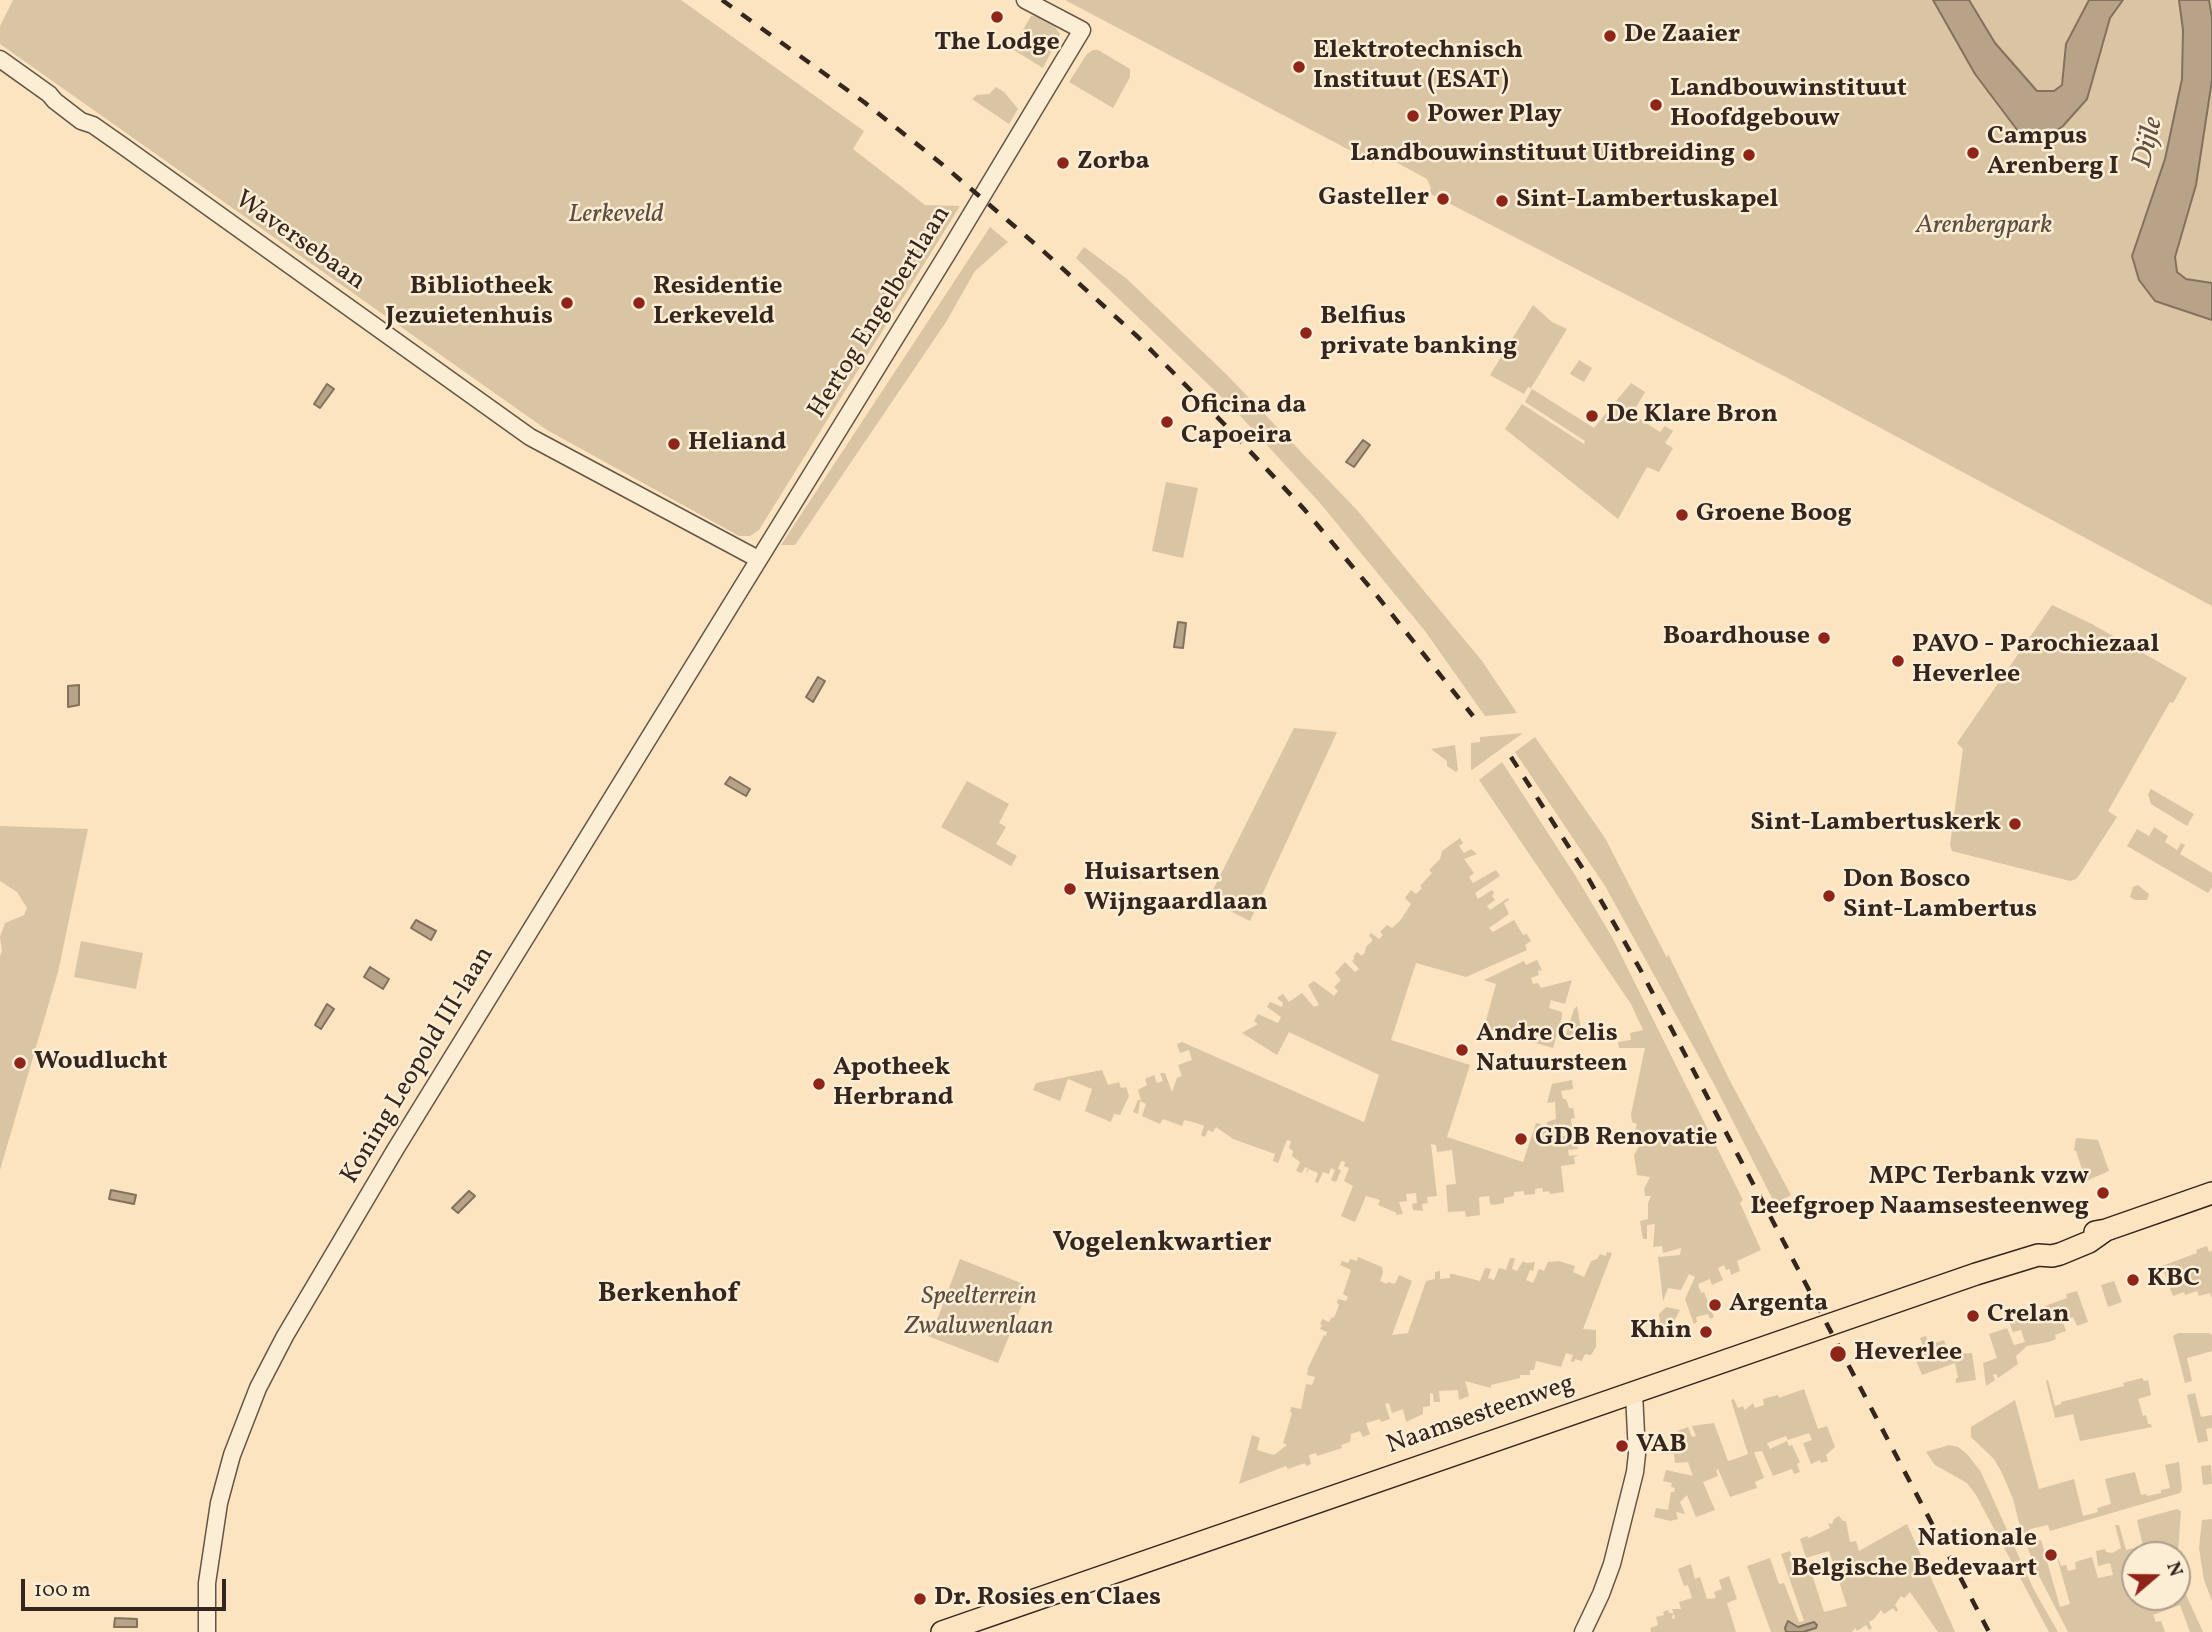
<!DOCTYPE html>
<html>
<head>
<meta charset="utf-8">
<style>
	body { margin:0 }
	#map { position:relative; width:2212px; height:1632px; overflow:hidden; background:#fbe4bf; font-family:Vollkorn,serif }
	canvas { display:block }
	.north { position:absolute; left:2121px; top:1541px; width:70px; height:70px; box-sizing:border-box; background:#fcedd5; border:2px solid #ac9d8c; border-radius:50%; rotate:70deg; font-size:19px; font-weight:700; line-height:28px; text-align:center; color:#34251e }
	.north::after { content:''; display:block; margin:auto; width:24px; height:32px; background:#8f2418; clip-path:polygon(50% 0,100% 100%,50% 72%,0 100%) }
	.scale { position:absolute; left:21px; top:1579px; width:205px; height:32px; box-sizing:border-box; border:4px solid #34251e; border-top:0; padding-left:9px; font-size:21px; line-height:24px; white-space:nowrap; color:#34251e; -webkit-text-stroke:5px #fcedd5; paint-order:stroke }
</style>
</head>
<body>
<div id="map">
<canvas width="2212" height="1632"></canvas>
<div class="north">N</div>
<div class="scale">100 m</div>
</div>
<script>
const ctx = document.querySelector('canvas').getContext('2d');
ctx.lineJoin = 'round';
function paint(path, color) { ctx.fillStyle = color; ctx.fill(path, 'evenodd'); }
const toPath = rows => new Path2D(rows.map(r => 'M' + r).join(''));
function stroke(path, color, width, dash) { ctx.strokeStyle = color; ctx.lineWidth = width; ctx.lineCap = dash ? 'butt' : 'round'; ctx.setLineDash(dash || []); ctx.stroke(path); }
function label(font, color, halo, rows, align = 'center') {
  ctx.font = font + ' Vollkorn,serif'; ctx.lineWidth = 5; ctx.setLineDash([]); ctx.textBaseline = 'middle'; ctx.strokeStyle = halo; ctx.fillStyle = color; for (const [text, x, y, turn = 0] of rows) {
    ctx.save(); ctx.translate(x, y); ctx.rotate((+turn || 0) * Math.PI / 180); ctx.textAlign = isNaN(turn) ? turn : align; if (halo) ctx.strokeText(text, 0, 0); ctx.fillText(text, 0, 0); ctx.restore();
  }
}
paint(toPath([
	[13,0,681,0,864,131,853,149,925,205,960,206,759,530,750,536,739,536,547,430,0,44,0,26],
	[1065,0,2212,0,2212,606,1782,375,1429,193,1431,188,1427,179,1394,161,1393,163,1378,155,1374,163],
	[1031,16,1036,16,1055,27,1060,34,1043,68,1012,49],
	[1093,50,1098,50,1130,69,1130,77,1113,108,1069,82,1087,54],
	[996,87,1004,92,1018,109,1009,124,972,99,977,95,989,94],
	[990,227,1008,242,975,271,946,322,795,545,781,545],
	[1084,247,1127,279,1226,374,1357,510,1482,661,1517,713,1485,716,1425,631,1320,503,1233,408,1076,258],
	[1533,305,1552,322,1567,329,1531,388,1528,387,1524,394,1490,375],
	[1579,360,1592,368,1584,382,1570,374],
	[1631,383,1645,392,1632,414,1660,432,1665,426,1673,431,1665,443,1673,448,1659,472,1647,467,1618,519,1505,429,1522,404,1584,444,1585,441,1525,402,1532,389,1594,428],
	[1166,482,1198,488,1183,558,1152,551],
	[2052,605,2090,623,2187,678,2173,703,2170,702,2108,811,2117,817,2080,874,2076,879,2070,881,1952,851,1950,845,1963,749,1957,743],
	[1294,728,1337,732,1250,921,1208,900],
	[1523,733,1472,770,1471,770,1471,743,1480,742,1480,737],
	[1535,737,1605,838,1667,958,1668,954,1729,1079,1791,1195,1775,1204,1714,1084,1605,886,1515,752],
	[1455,745,1458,770,1456,772,1447,766,1447,761,1431,749],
	[1502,762,1575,875,1612,937,1743,1200,1740,1203,1761,1250,1737,1261,1740,1271,1731,1275,1730,1269,1726,1270,1724,1265,1718,1268,1723,1280,1712,1285,1710,1279,1698,1284,1701,1293,1704,1292,1714,1317,1710,1319,1708,1314,1696,1317,1697,1322,1694,1324,1685,1299,1695,1277,1689,1274,1681,1290,1668,1288,1663,1301,1658,1257,1680,1255,1681,1248,1663,1253,1662,1246,1653,1247,1655,1224,1647,1225,1647,1239,1643,1239,1640,1221,1648,1219,1648,1203,1651,1196,1645,1196,1644,1189,1650,1177,1637,1175,1634,1155,1639,1146,1633,1146,1632,1134,1634,1134,1637,1124,1632,1122,1631,1114,1645,1048,1619,1048,1618,1042,1631,1040,1630,1033,1643,1030,1631,1004,1479,780],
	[967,781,1009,804,999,823,1006,827,996,844,1017,856,1011,866,941,827],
	[2151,789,2194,814,2187,826,2151,804,2148,794],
	[0,826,88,829,58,972,0,1170,0,956,2,951,0,937,5,923,24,915,27,908,17,892,0,881],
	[2154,827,2168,836,2165,842,2177,850,2181,843,2185,845,2180,854,2212,873,2212,887,2208,893,2127,846,2137,829,2149,836],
	[1460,838,1463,843,1459,846,1464,853,1471,849,1477,854,1464,859,1474,873,1469,877,1473,883,1496,870,1500,876,1475,893,1478,899,1492,890,1494,893,1492,896,1495,900,1487,906,1490,910,1508,898,1509,900,1504,903,1509,914,1489,928,1493,932,1514,920,1523,935,1527,934,1531,941,1525,945,1527,950,1466,977,1416,963,1391,1040,1470,1065,1447,1137,1523,1162,1536,1123,1541,1124,1540,1131,1547,1130,1547,1122,1556,1119,1555,1102,1547,1103,1552,1084,1572,1080,1573,1089,1561,1091,1563,1099,1566,1099,1569,1108,1573,1108,1575,1118,1571,1119,1572,1127,1562,1129,1562,1136,1567,1136,1567,1143,1577,1142,1578,1149,1568,1150,1569,1156,1579,1155,1574,1157,1575,1164,1561,1166,1564,1192,1550,1194,1549,1191,1543,1192,1542,1188,1535,1189,1535,1194,1524,1195,1524,1191,1514,1192,1514,1196,1504,1198,1504,1203,1493,1205,1490,1204,1489,1196,1479,1197,1480,1215,1466,1217,1465,1211,1448,1212,1446,1185,1456,1184,1452,1150,1437,1152,1436,1145,1431,1144,1437,1196,1427,1197,1428,1203,1422,1204,1423,1211,1413,1210,1412,1204,1417,1203,1416,1193,1406,1194,1407,1201,1399,1202,1403,1214,1396,1215,1397,1213,1378,1205,1380,1200,1366,1196,1355,1222,1341,1216,1353,1186,1344,1181,1349,1168,1344,1166,1345,1162,1341,1161,1338,1169,1341,1170,1336,1182,1331,1180,1335,1170,1331,1168,1329,1174,1323,1172,1318,1183,1315,1182,1318,1173,1309,1169,1306,1174,1308,1168,1305,1167,1302,1173,1296,1171,1300,1162,1292,1156,1293,1151,1289,1148,1291,1141,1287,1140,1278,1163,1273,1161,1275,1154,1233,1139,1216,1127,1213,1132,1208,1130,1205,1137,1201,1135,1204,1126,1196,1123,1184,1120,1182,1126,1163,1119,1160,1124,1142,1116,1146,1104,1140,1101,1138,1114,1133,1112,1138,1100,1141,1100,1138,1090,1147,1085,1145,1079,1154,1075,1157,1083,1163,1081,1160,1073,1165,1073,1172,1092,1177,1078,1182,1076,1178,1065,1192,1060,1189,1050,1180,1053,1177,1044,1182,1042,1364,1122,1379,1075,1289,1032,1277,1055,1242,1033,1258,1024,1254,1021,1258,1014,1278,1023,1281,1017,1267,1007,1270,1002,1282,1007,1283,1003,1277,998,1283,994,1289,1002,1302,993,1314,1007,1319,1005,1308,985,1314,981,1334,996,1338,991,1334,987,1341,980,1335,973,1345,962,1355,972,1359,969,1352,961,1355,958,1353,957,1357,952,1362,956,1365,952,1366,947,1373,940,1369,936,1371,933,1379,939,1383,935,1380,932,1387,925,1392,928,1400,921,1411,904,1405,898,1411,890,1416,894,1422,888,1420,886,1432,873,1429,870,1440,859,1442,851],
	[2138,885,2149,894,2147,900,2135,900,2130,897,2133,887],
	[81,941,143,953,136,989,74,977],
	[1537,960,1542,970,1538,971,1539,975,1531,978,1533,984,1538,983,1541,988,1572,980,1565,1004,1551,1000,1549,1008,1562,1012,1562,1017,1553,1048,1484,1028,1496,984,1484,980,1524,961,1526,965],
	[1577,1006,1582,1035,1565,1037,1574,1009],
	[1102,1070,1108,1085,1119,1082,1121,1088,1126,1087,1129,1096,1120,1115,1114,1114,1111,1122,1085,1111,1092,1089,1068,1079,1060,1101,1033,1090,1036,1083],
	[2076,1138,2098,1140,2109,1171,2086,1181,2076,1151,2074,1150],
	[2207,1246,2209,1252,2212,1251,2212,1298,2210,1293,2199,1296,2197,1291,2185,1295,2184,1292,2173,1296,2162,1266,2197,1253,2196,1250],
	[1607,1252,1612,1253,1583,1329,1596,1330,1596,1347,1591,1355,1585,1354,1582,1361,1575,1359,1574,1362,1571,1361,1573,1355,1566,1353,1561,1367,1536,1361,1534,1370,1530,1370,1530,1375,1520,1375,1520,1378,1491,1385,1491,1388,1465,1381,1469,1396,1459,1400,1458,1390,1439,1391,1440,1402,1434,1402,1433,1394,1430,1393,1430,1406,1423,1407,1423,1414,1406,1422,1403,1409,1392,1413,1389,1403,1385,1404,1390,1419,1381,1422,1380,1419,1366,1423,1370,1434,1363,1437,1360,1431,1351,1434,1350,1442,1341,1445,1342,1448,1317,1456,1316,1453,1309,1455,1311,1464,1306,1466,1305,1463,1288,1469,1286,1466,1239,1484,1252,1435,1260,1438,1257,1450,1274,1455,1287,1445,1283,1443,1292,1413,1290,1412,1291,1407,1301,1409,1306,1384,1312,1385,1315,1377,1307,1375,1308,1368,1324,1335,1326,1336,1327,1332,1320,1329,1322,1325,1320,1324,1322,1319,1329,1322,1332,1317,1334,1318,1339,1305,1337,1303,1338,1299,1346,1301,1348,1297,1343,1294,1351,1270,1340,1265,1342,1261,1348,1263,1350,1259,1357,1261,1358,1257,1382,1267,1383,1273,1380,1281,1387,1284,1388,1282,1395,1284,1399,1275,1412,1281,1392,1335,1408,1333,1426,1281,1435,1279,1435,1272,1440,1271,1440,1279,1450,1278,1450,1274,1453,1274,1480,1281,1485,1268,1491,1269,1488,1278,1494,1280,1499,1268,1506,1270,1510,1258,1515,1258,1512,1269,1517,1271,1523,1261,1526,1263,1535,1262,1533,1271,1530,1270,1526,1280,1533,1283,1539,1269,1544,1271,1548,1262,1559,1261,1575,1266,1573,1272,1584,1277,1591,1261,1597,1259,1600,1254,1606,1256],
	[960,1259,1021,1283,1026,1295,998,1363,928,1336,931,1328,934,1328],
	[2114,1281,2122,1302,2108,1307,2101,1285],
	[2077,1291,2088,1322,2077,1326,2073,1317,2062,1320,2066,1331,2055,1335,2056,1339,2048,1342,2027,1346,2016,1356,2018,1364,1998,1378,1996,1374,1993,1375,1995,1380,1986,1386,1983,1363,1997,1358,1989,1334,2007,1328,2014,1345,2025,1342,2021,1330,2013,1332,2009,1322,2042,1314,2044,1320,2048,1318,2045,1306,2067,1298,2066,1294],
	[1666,1307,1680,1310,1673,1323,1668,1322,1663,1332,1661,1332,1659,1314],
	[2178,1333,2209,1333,2212,1335,2212,1351,2187,1358,2192,1381,2185,1383,2173,1336],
	[1926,1336,1929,1345,1944,1340,1949,1355,1972,1353,1976,1380,1956,1383,1956,1378,1958,1378,1955,1363,1922,1375,1913,1353,1924,1348,1920,1338],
	[2142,1378,2144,1381,2148,1380,2151,1395,2138,1399,2143,1416,2146,1415,2148,1424,2151,1424,2152,1427,2080,1441,2073,1414,2055,1418,2046,1381,2048,1380,2055,1406,2061,1404,2061,1402,2124,1386,2123,1383],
	[1804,1389,1818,1429,1827,1426,1835,1447,1826,1455,1828,1461,1821,1463,1820,1460,1811,1464,1803,1443,1812,1440,1809,1433,1788,1440,1786,1436,1767,1443,1770,1449,1787,1441,1789,1446,1792,1445,1800,1462,1797,1464,1800,1472,1794,1474,1792,1469,1773,1476,1762,1451,1754,1452,1764,1478,1755,1482,1757,1488,1730,1497,1718,1469,1716,1470,1718,1476,1703,1482,1715,1510,1696,1517,1687,1495,1680,1502,1685,1514,1676,1512,1678,1519,1670,1521,1654,1517,1656,1508,1668,1510,1671,1492,1674,1492,1675,1488,1671,1487,1672,1483,1663,1481,1666,1470,1693,1476,1688,1462,1675,1463,1674,1454,1665,1454,1665,1446,1667,1450,1675,1450,1675,1443,1680,1442,1677,1431,1688,1427,1692,1437,1696,1436,1692,1426,1714,1423,1728,1461,1738,1458,1748,1454,1731,1400,1734,1399,1738,1408,1743,1406,1745,1410,1753,1403,1755,1408,1764,1405,1763,1399,1778,1395,1779,1398],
	[2195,1393,2201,1417,2212,1415,2212,1428,2206,1429,2208,1441,2198,1443,2187,1395],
	[2015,1400,2039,1489,2074,1479,2083,1516,2098,1512,2097,1508,2111,1504,2105,1479,2135,1472,2141,1495,2146,1494,2147,1496,2161,1493,2161,1490,2170,1488,2165,1465,2179,1462,2182,1489,2180,1493,2050,1531,2048,1525,2030,1529,2029,1532,2022,1534,2013,1499,2002,1473,1994,1459,1971,1437,1971,1427],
	[1949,1445,1958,1447,1967,1454,1981,1472,2033,1588,2058,1632,2049,1632,1976,1495,1967,1483,1935,1465,1926,1452],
	[2211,1465,2212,1484,2203,1485,2201,1466],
	[2177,1509,2181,1511,2178,1552,2181,1575,2187,1597,2203,1632,2190,1632,2180,1605,2153,1615,2156,1622,2161,1621,2165,1632,2068,1632,2039,1576,2026,1544,2041,1540,2060,1607,2070,1604,2053,1543,2061,1566,2066,1565,2068,1571,2076,1569,2075,1562,2092,1557,2098,1578,2113,1575,2110,1563,2098,1566,2096,1551,2105,1549,2106,1552,2112,1553,2121,1548,2115,1525,2119,1525,2126,1550,2143,1546,2137,1520],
	[2135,1555,2177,1555,2177,1597,2167,1597,2164,1598,2164,1601,2157,1604,2154,1597,2135,1597],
	[1839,1516,1843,1521,1846,1521,1850,1542,1856,1541,1859,1551,1907,1524,1955,1632,1938,1632,1910,1592,1904,1598,1901,1596,1895,1605,1898,1610,1896,1612,1893,1608,1884,1614,1881,1610,1874,1619,1869,1622,1872,1628,1869,1630,1866,1625,1857,1631,1855,1628,1852,1632,1771,1632,1747,1566,1770,1558,1779,1584,1784,1583,1799,1622,1804,1621,1781,1554,1790,1551,1794,1562,1798,1561,1799,1565,1808,1562,1824,1612,1847,1606,1829,1551,1806,1558,1800,1539,1807,1536,1809,1538,1830,1528,1828,1523,1832,1524,1834,1519],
	[2212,1519,2212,1601,2204,1580,2199,1548,2202,1520],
	[1691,1564,1695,1579,1700,1577,1707,1599,1716,1598,1714,1592,1722,1589,1719,1580,1729,1576,1737,1599,1727,1603,1736,1632,1651,1632,1650,1628,1658,1625,1656,1617,1664,1615,1663,1612,1668,1610,1669,1613,1673,1613,1672,1619,1675,1618,1672,1609,1681,1609,1679,1602,1692,1598,1688,1585,1684,1586,1678,1569]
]), '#d9c4a4');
const water = toPath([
	[1933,0,1969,0,1995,43,2037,91,2054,91,2062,85,2066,44,2089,0,2123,0,2110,18,2087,99,2063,126,2041,142,2024,139,1975,74,1933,0],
	[2179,0,2209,0,2212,18,2212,80,2196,185,2175,257,2177,272,2186,279,2212,283,2212,320,2155,301,2139,280,2132,256,2165,159,2182,79,2183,30,2179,0],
	[327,384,334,389,320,408,314,404,327,384],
	[1363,440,1370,445,1354,467,1346,462,1363,440],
	[1178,622,1186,623,1183,648,1174,647,1178,622],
	[818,677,825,681,813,702,806,697,818,677],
	[79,685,79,705,68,707,68,686,79,685],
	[730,777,750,789,746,796,725,784,730,777],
	[416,920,436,931,431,940,411,928,416,920],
	[370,967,389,979,383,989,364,977,370,967],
	[327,1004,334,1009,321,1029,315,1025,327,1004],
	[111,1190,136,1195,134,1204,109,1199,111,1190],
	[469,1191,475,1196,458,1213,452,1208,469,1191],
	[115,1618,137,1619,137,1627,114,1627,115,1618],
	[1788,1621,1798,1627,1814,1622,1817,1625,1816,1628,1803,1632,1786,1632,1785,1628,1788,1621]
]);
paint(water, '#b7a388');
stroke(water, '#83715e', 2);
const minor = toPath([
	[0,59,49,94,55,101,81,121,93,125,123,146,530,437,758,559],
	[207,1632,207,1583,219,1503,232,1455,258,1388,285,1336,395,1150,949,251,1082,30,1025,0],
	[1583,1632,1601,1594,1612,1564,1635,1472,1637,1454,1634,1393]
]);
const major = toPath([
	[2095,1232,2106,1230,2212,1193],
	[942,1632,1976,1274,2038,1255,2052,1256,2060,1254,2089,1242,2106,1230]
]);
stroke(minor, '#665546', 19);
stroke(major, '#34251e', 24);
stroke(minor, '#fcedd5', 16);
stroke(major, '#fbe4bf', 21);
stroke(toPath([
	[722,0,864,102,943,165,1041,249,1138,337,1230,430,1304,509,1378,597,1473,716],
	[1511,757,1583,869,1640,969,1989,1632]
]), '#34251e', 4.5, [12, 12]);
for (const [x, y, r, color] of [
	[997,17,7,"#8f2418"],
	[1610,36,7,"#8f2418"],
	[1299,67,7,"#8f2418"],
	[1656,105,7,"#8f2418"],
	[1413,116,7,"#8f2418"],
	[1973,153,7,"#8f2418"],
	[1749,155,7,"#8f2418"],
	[1063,163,7,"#8f2418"],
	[1443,199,7,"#8f2418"],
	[1502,201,7,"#8f2418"],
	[567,303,7,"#8f2418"],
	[639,303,7,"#8f2418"],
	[1306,333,7,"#8f2418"],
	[1592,416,7,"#8f2418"],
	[1167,422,7,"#8f2418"],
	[674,444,7,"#8f2418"],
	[1682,515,7,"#8f2418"],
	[1824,638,7,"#8f2418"],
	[1898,661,7,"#8f2418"],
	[2015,824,7,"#8f2418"],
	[1070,889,7,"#8f2418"],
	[1829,896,7,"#8f2418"],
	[1462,1050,7,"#8f2418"],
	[20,1063,7,"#8f2418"],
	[819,1084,7,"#8f2418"],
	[1521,1139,7,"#8f2418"],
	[2103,1193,7,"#8f2418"],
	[2133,1280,7,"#8f2418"],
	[1715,1305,7,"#8f2418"],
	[1973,1316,7,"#8f2418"],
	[1706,1332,7,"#8f2418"],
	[1838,1354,9,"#8f2418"],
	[1622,1446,7,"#8f2418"],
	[2051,1555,7,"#8f2418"],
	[920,1599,7,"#8f2418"]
]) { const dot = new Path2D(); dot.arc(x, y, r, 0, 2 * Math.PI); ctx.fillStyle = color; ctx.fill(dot); stroke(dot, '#fcedd5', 2.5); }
label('bold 26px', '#34251e', '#fcedd5', [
	["De Zaaier",1624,36],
	["The Lodge",997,44,"center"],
	["Elektrotechnisch",1313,52],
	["Instituut (ESAT)",1313,82],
	["Landbouwinstituut",1670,90],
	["Hoofdgebouw",1670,120],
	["Power Play",1427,116],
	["Campus",1987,138],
	["Arenberg I",1987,168],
	["Landbouwinstituut Uitbreiding",1735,155,"right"],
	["Zorba",1077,163],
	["Gasteller",1429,199,"right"],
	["Sint-Lambertuskapel",1516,201],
	["Bibliotheek",553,288,"right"],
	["Jezuietenhuis",553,318,"right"],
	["Residentie",653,288],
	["Lerkeveld",653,318],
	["Belfius",1320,318],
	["private banking",1320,348],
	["Oficina da",1181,407],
	["Capoeira",1181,437],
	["De Klare Bron",1606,416],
	["Heliand",688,444],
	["Groene Boog",1696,515],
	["Boardhouse",1810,638,"right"],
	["PAVO - Parochiezaal",1912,646],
	["Heverlee",1912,676],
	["Sint-Lambertuskerk",2001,824,"right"],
	["Huisartsen",1084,874],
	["Wijngaardlaan",1084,904],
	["Don Bosco",1843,881],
	["Sint-Lambertus",1843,911],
	["Andre Celis",1476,1035],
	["Natuursteen",1476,1065],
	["Woudlucht",34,1063],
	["Apotheek",833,1069],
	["Herbrand",833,1099],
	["GDB Renovatie",1535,1139],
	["MPC Terbank vzw",2089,1178,"right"],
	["Leefgroep Naamsesteenweg",2089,1208,"right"],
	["KBC",2147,1280],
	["Argenta",1729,1305],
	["Crelan",1987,1316],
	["Khin",1692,1332,"right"],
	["Heverlee",1854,1354],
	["VAB",1636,1446],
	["Nationale",2037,1540,"right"],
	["Belgische Bedevaart",2037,1570,"right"],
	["Dr. Rosies en Claes",934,1599]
], 'left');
label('italic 26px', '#5d4d40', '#fcedd5', [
	["Lerkeveld",616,216],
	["Arenbergpark",1984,227],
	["Speelterrein",979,1298],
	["Zwaluwenlaan",979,1328]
]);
label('26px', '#34251e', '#fcedd5', [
	["Waversebaan",299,242,35],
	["Hertog Engelbertlaan",881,313,-58],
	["Koning Leopold III-laan",419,1066,-59],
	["Naamsesteenweg",1481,1416,-19]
]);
label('italic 28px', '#625143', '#fcedd5', [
	["Dijle",2150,143,-76]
]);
label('bold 28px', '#34251e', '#fcedd5', [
	["Vogelenkwartier",1162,1245],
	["Berkenhof",668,1296]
]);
</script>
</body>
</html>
